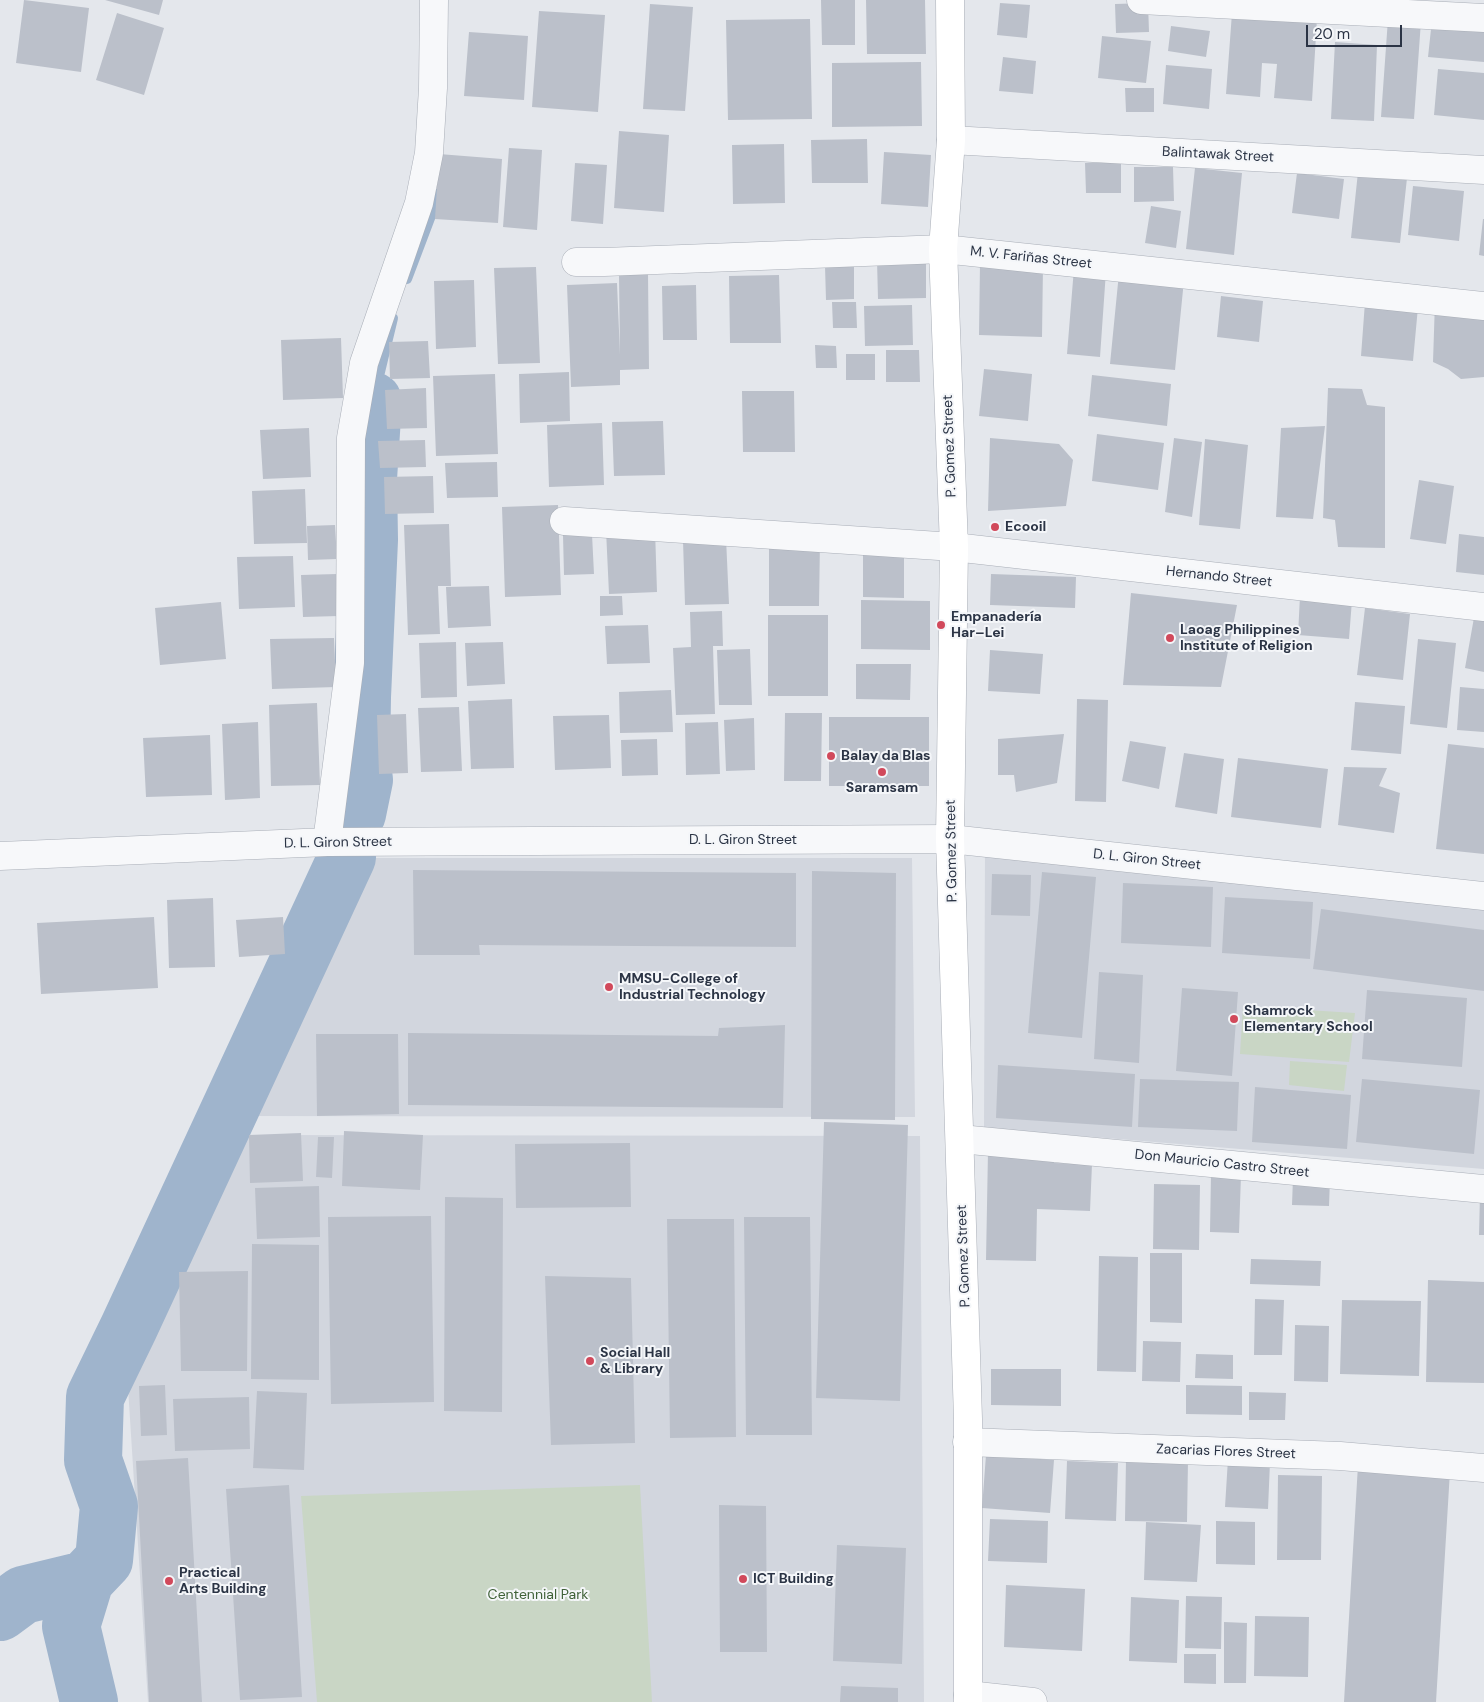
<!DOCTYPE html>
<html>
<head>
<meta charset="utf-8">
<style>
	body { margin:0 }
	#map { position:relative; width:1484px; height:1702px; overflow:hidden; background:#e4e7ec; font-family:"DM Sans",sans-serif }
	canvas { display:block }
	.scale { position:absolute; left:1306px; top:25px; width:96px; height:22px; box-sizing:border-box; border:2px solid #2b3445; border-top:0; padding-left:6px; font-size:15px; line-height:18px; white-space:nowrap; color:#2b3445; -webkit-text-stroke:4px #f4f6f9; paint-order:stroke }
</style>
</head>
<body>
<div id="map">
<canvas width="1484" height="1702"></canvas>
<div class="scale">20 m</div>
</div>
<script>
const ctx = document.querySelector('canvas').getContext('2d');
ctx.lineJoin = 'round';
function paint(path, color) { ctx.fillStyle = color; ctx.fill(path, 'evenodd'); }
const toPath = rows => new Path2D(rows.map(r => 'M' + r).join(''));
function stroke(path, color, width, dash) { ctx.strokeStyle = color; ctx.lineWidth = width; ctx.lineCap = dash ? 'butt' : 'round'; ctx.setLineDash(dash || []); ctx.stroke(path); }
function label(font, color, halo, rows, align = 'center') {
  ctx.font = font + ' "DM Sans",sans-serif'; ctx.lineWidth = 4; ctx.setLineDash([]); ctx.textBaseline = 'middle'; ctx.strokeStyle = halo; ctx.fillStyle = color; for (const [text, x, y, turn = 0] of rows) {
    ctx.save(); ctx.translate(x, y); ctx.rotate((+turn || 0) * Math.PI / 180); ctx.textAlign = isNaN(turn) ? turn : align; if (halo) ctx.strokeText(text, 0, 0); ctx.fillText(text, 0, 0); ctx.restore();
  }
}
paint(toPath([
	[985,849,1484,910,1484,1169,984,1128],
	[366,858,912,858,915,1117,243,1116],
	[249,1135,920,1136,924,1702,148,1702,126,1356]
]), '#d2d6de');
paint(toPath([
	[1243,1006,1355,1013,1349,1062,1240,1054],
	[1290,1061,1347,1065,1344,1091,1289,1085],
	[640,1485,652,1702,317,1702,301,1496]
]), '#c9d6c5');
stroke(toPath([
	[407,279,432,213,434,193],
	[373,401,393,318]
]), '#9fb4cc', 10);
stroke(toPath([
	[357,814,364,780,361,756,362,697,369,540,368,479,373,401],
	[0,1612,23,1595,85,1580],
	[89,1702,71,1626,85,1580,104,1560,109,1506,93,1460,95,1397,129,1327,347,857]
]), '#9fb4cc', 58);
paint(toPath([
	[24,0,89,8,81,72,16,63],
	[105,0,163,0,159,15],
	[821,0,855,0,855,45,822,45],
	[866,0,925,0,926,54,867,54],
	[1000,3,1030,5,1027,38,997,35],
	[1148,3,1149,32,1116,33,1115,4],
	[650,4,693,7,685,111,643,109],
	[539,11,605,15,598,112,532,107],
	[117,13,164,28,144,95,96,80],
	[1232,13,1317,19,1312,101,1274,98,1277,64,1262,63,1260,97,1226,94],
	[810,19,812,119,728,120,726,20],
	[1388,19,1421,21,1414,119,1381,117],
	[1432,20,1484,25,1484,62,1428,57],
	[1171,26,1210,31,1206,57,1168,51],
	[469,32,528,36,524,100,464,96],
	[1102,36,1151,41,1146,83,1098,78],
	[1335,42,1377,45,1374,121,1331,119],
	[1003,57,1036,61,1033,94,999,91],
	[921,62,922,126,832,127,832,63],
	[1166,65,1212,69,1209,109,1163,104],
	[1438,69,1484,73,1484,120,1434,115],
	[1125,88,1154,88,1154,112,1126,112],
	[619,131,669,135,664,212,614,208],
	[867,139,868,183,812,183,811,140],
	[784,144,785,203,733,204,732,145],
	[509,148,542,150,537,230,503,227],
	[884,152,931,155,928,207,881,204],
	[439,154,502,159,498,223,435,219],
	[1121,162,1121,193,1086,193,1085,163],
	[575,163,607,165,603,224,571,221],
	[1134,167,1173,167,1174,201,1134,202],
	[1195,168,1242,173,1234,255,1186,249],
	[1358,172,1407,178,1400,243,1351,238],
	[1297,173,1344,179,1339,219,1292,213],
	[1413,186,1464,191,1459,241,1408,235],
	[1151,206,1181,211,1176,248,1145,243],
	[1483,219,1484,219,1484,256,1479,255],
	[926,259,926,298,878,299,877,260],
	[980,264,1043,265,1042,337,979,335],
	[854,265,854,299,826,300,825,266],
	[536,267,540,363,498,364,494,268],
	[1074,268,1106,271,1100,357,1067,354],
	[1119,273,1184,280,1175,370,1110,364],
	[619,274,648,274,649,369,620,370,620,385,571,387,567,285,617,283,620,355],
	[779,275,781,343,730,343,729,276],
	[474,280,476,347,436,349,434,281],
	[696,285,697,340,663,340,662,286],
	[1221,296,1263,301,1259,342,1217,337],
	[1435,301,1484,309,1484,377,1461,379,1448,369,1433,362],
	[832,302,856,302,857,328,833,328],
	[1365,302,1418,307,1413,361,1361,356],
	[912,305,913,345,865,346,864,306],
	[341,338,343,398,283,400,281,340],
	[428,341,430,378,390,379,389,342],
	[815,345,836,346,837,368,816,368],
	[886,350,919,350,920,382,886,382],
	[846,354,875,354,875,380,846,380],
	[984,369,1032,374,1028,421,979,416],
	[569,372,570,421,520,423,519,374],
	[495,374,498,454,436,456,433,376],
	[1092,375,1171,384,1167,426,1088,416],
	[426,388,427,428,387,429,385,390],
	[1328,388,1362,389,1367,405,1385,407,1385,548,1338,547,1335,520,1323,518],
	[742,391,794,391,795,452,743,452],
	[663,421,665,475,614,476,612,422],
	[602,423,604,485,549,487,547,425],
	[1325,426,1313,519,1276,517,1281,428],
	[309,428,311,477,263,479,260,430],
	[1097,434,1164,443,1158,490,1092,481],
	[990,438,1059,444,1073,460,1066,506,988,511],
	[1174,438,1202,442,1192,517,1165,512],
	[1205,439,1248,445,1240,529,1199,525],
	[425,440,426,467,380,468,378,441],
	[497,462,498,497,447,498,445,463],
	[433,476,434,513,385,514,384,477],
	[1419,480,1454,486,1446,544,1410,539],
	[305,489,307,543,254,544,252,491],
	[558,505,561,595,505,597,502,507],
	[449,524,451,586,438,586,440,634,408,635,404,525],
	[335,525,337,559,308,560,307,526],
	[655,529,657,592,609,594,606,530],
	[592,534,594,574,564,575,563,535],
	[1459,534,1484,537,1484,575,1456,572],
	[726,538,729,604,685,605,683,540],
	[769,541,820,541,819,606,769,606],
	[863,545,904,546,904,598,863,597],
	[293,556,295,607,239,609,237,557],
	[337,574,339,616,303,617,301,575],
	[991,574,1076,577,1075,608,990,605],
	[489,586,491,626,448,628,446,587],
	[1131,593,1237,605,1221,687,1123,685],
	[600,596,622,596,623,615,600,616],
	[1300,596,1352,600,1349,639,1298,635],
	[861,600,930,601,930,650,861,649],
	[221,602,226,659,160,665,155,608],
	[1365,608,1410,614,1403,680,1357,675],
	[722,611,723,646,713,646,715,714,676,715,673,648,691,647,690,612],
	[1475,612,1484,613,1484,672,1465,668],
	[768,615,828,615,828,696,768,696],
	[648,625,650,663,607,664,605,626],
	[334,638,336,687,272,689,270,639],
	[1418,639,1456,643,1447,728,1410,724],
	[456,642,457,697,421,698,419,643],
	[503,642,505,684,467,686,465,643],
	[750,649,752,705,719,705,717,650],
	[990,650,1043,654,1040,694,988,691],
	[856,664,911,664,910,700,856,699],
	[1460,687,1484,689,1484,732,1457,730],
	[671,690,673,732,620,733,619,692],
	[512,699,514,768,471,769,468,701],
	[1077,699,1108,700,1106,802,1075,801],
	[1355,702,1405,706,1401,754,1351,750],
	[317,703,320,785,271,786,269,705],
	[459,707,462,771,421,772,418,708],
	[785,713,822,713,821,781,784,781],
	[406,714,408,773,379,774,377,715],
	[609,715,611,768,555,770,553,716],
	[829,717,929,717,929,786,829,786],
	[754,718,755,770,726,771,724,720],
	[258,722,260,798,225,800,222,724],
	[718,722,720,774,686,775,685,723],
	[1064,734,1057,783,1016,792,1014,775,998,775,998,739],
	[210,735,212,795,146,797,143,738],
	[657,739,658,775,622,776,621,740],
	[1130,741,1166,747,1159,789,1122,781],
	[1448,744,1484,748,1484,854,1436,849],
	[1184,753,1224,759,1217,814,1175,807],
	[1238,758,1328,769,1321,828,1231,817],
	[1344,767,1387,768,1379,786,1400,793,1394,833,1338,825],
	[413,870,796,873,796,947,479,945,480,955,414,955],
	[812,871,896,873,895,1120,811,1119],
	[1042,872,1096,877,1082,1038,1028,1033],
	[992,874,1031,875,1030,916,991,915],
	[1123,883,1213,887,1211,947,1121,943],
	[1225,897,1313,902,1310,959,1222,953],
	[213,898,215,967,169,968,167,900],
	[1321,909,1484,930,1484,991,1313,969],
	[154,917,158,988,41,994,37,923],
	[283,917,285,954,239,957,236,920],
	[1099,972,1143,975,1139,1063,1094,1059],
	[1182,988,1238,992,1232,1076,1176,1071],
	[1367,990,1467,998,1462,1067,1362,1059],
	[785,1025,783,1108,408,1105,408,1033,718,1036,719,1028],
	[316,1034,398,1034,399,1114,317,1116],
	[998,1065,1135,1074,1132,1127,996,1118],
	[1140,1079,1239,1082,1237,1131,1138,1127],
	[1362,1079,1480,1090,1474,1154,1356,1142],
	[1255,1087,1351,1095,1347,1149,1252,1142],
	[824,1122,908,1125,900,1401,816,1398],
	[344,1131,423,1135,420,1190,342,1186],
	[301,1133,303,1181,250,1183,249,1135],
	[318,1137,334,1137,332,1178,316,1177],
	[630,1143,631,1207,516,1208,515,1144],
	[988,1151,1054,1153,1054,1163,1092,1164,1090,1211,1037,1209,1036,1261,986,1260],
	[1211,1174,1241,1175,1239,1233,1210,1232],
	[1293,1178,1330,1179,1329,1206,1292,1205],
	[1154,1184,1200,1185,1199,1250,1153,1249],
	[319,1186,320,1237,257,1239,255,1188],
	[1480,1195,1484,1195,1484,1235,1479,1235],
	[445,1197,503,1198,502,1412,444,1411],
	[431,1216,434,1402,331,1404,328,1217],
	[744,1217,810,1217,812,1435,746,1435],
	[667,1219,734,1219,736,1437,670,1438],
	[252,1244,319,1245,319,1380,251,1379],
	[1150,1253,1182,1253,1182,1323,1150,1322],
	[1099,1256,1138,1257,1136,1372,1097,1371],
	[1251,1259,1321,1261,1320,1286,1250,1284],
	[248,1271,247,1371,181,1371,179,1272],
	[545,1276,631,1278,635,1443,551,1445],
	[1428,1280,1484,1282,1484,1383,1426,1382],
	[1255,1299,1284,1300,1282,1355,1254,1355],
	[1342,1300,1421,1301,1419,1376,1340,1374],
	[1295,1325,1329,1326,1328,1382,1294,1381],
	[1143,1341,1181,1342,1180,1382,1142,1381],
	[1196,1354,1233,1355,1233,1379,1195,1378],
	[991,1369,1061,1369,1061,1406,991,1405],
	[165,1385,167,1435,141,1436,139,1386],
	[1186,1385,1242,1386,1242,1415,1186,1414],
	[257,1391,307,1393,304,1470,253,1468],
	[1249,1392,1286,1393,1285,1420,1249,1420],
	[249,1397,250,1449,175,1451,173,1399],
	[986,1455,1054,1460,1050,1513,982,1508],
	[188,1458,202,1702,149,1702,136,1461],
	[1126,1459,1188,1460,1187,1522,1125,1521],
	[1228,1459,1270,1462,1268,1509,1225,1507],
	[1067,1461,1118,1463,1116,1521,1065,1519],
	[1358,1465,1450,1471,1436,1702,1344,1702],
	[1278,1475,1322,1476,1321,1560,1277,1560],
	[289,1485,302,1697,240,1700,226,1489],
	[719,1505,766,1506,767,1652,720,1652],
	[990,1519,1048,1521,1047,1563,988,1561],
	[1216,1521,1255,1522,1255,1565,1216,1564],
	[1146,1522,1201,1525,1197,1582,1144,1580],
	[837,1545,906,1548,902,1664,833,1661],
	[1006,1585,1085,1589,1082,1651,1004,1647],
	[1186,1596,1222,1597,1221,1649,1185,1648],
	[1131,1597,1179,1600,1177,1663,1129,1661],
	[1255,1616,1309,1617,1308,1677,1254,1676],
	[1224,1622,1247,1623,1246,1683,1224,1683],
	[1184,1654,1216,1654,1216,1684,1184,1683],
	[841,1686,898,1688,898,1702,840,1702]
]), '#bbc0ca');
const minor = toPath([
	[1141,0,1484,18],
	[951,140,1484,170],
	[576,262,604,262,943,249,1484,306],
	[564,521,954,547,1484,607],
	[327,842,350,663,351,438,364,363,419,203,429,153,433,88,434,0],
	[0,856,327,842,950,839,1484,896],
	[960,1139,1484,1189],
	[967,1442,1340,1456,1484,1468],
	[968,1695,1033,1702]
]);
const secondary = toPath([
	[950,0,951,140,943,249,954,547,950,839,968,1419,968,1702]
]);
stroke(minor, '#a9aeb7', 29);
stroke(secondary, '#a9aeb7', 29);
stroke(minor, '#f7f8fa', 28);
stroke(secondary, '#fff', 28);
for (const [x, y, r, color] of [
	[995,527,5,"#d1495b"],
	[941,625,5,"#d1495b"],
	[1170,638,5,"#d1495b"],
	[831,756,5,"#d1495b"],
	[882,772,5,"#d1495b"],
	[609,987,5,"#d1495b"],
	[1234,1019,5,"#d1495b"],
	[590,1361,5,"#d1495b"],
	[743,1579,5,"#d1495b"],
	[169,1581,5,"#d1495b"]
]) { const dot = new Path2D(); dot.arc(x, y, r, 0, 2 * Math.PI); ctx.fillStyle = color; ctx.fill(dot); stroke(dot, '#f4f6f9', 2); }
label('14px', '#2b3445', '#f4f6f9', [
	["Balintawak Street",1218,155,3],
	["M. V. Fariñas Street",1031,258,6],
	["P. Gomez Street",950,446,-92],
	["Hernando Street",1219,577,6],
	["D. L. Giron Street",743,840],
	["D. L. Giron Street",338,843,-1],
	["P. Gomez Street",952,851,-91],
	["D. L. Giron Street",1147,860,6],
	["Don Mauricio Castro Street",1222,1164,6],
	["P. Gomez Street",964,1256,-92],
	["Zacarias Flores Street",1226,1452,2]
]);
label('bold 14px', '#2b3445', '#f4f6f9', [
	["Ecooil",1005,527],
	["Empanadería",951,617],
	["Har–Lei",951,633],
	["Laoag Philippines",1180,630],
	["Institute of Religion",1180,646],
	["Balay da Blas",841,756],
	["Saramsam",882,788,"center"],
	["MMSU-College of",619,979],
	["Industrial Technology",619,995],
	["Shamrock",1244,1011],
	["Elementary School",1244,1027],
	["Social Hall",600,1353],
	["& Library",600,1369],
	["Practical",179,1573],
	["Arts Building",179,1589],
	["ICT Building",753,1579]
], 'left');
label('14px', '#3f6138', '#f4f6f9', [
	["Centennial Park",538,1595]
]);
</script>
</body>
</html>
